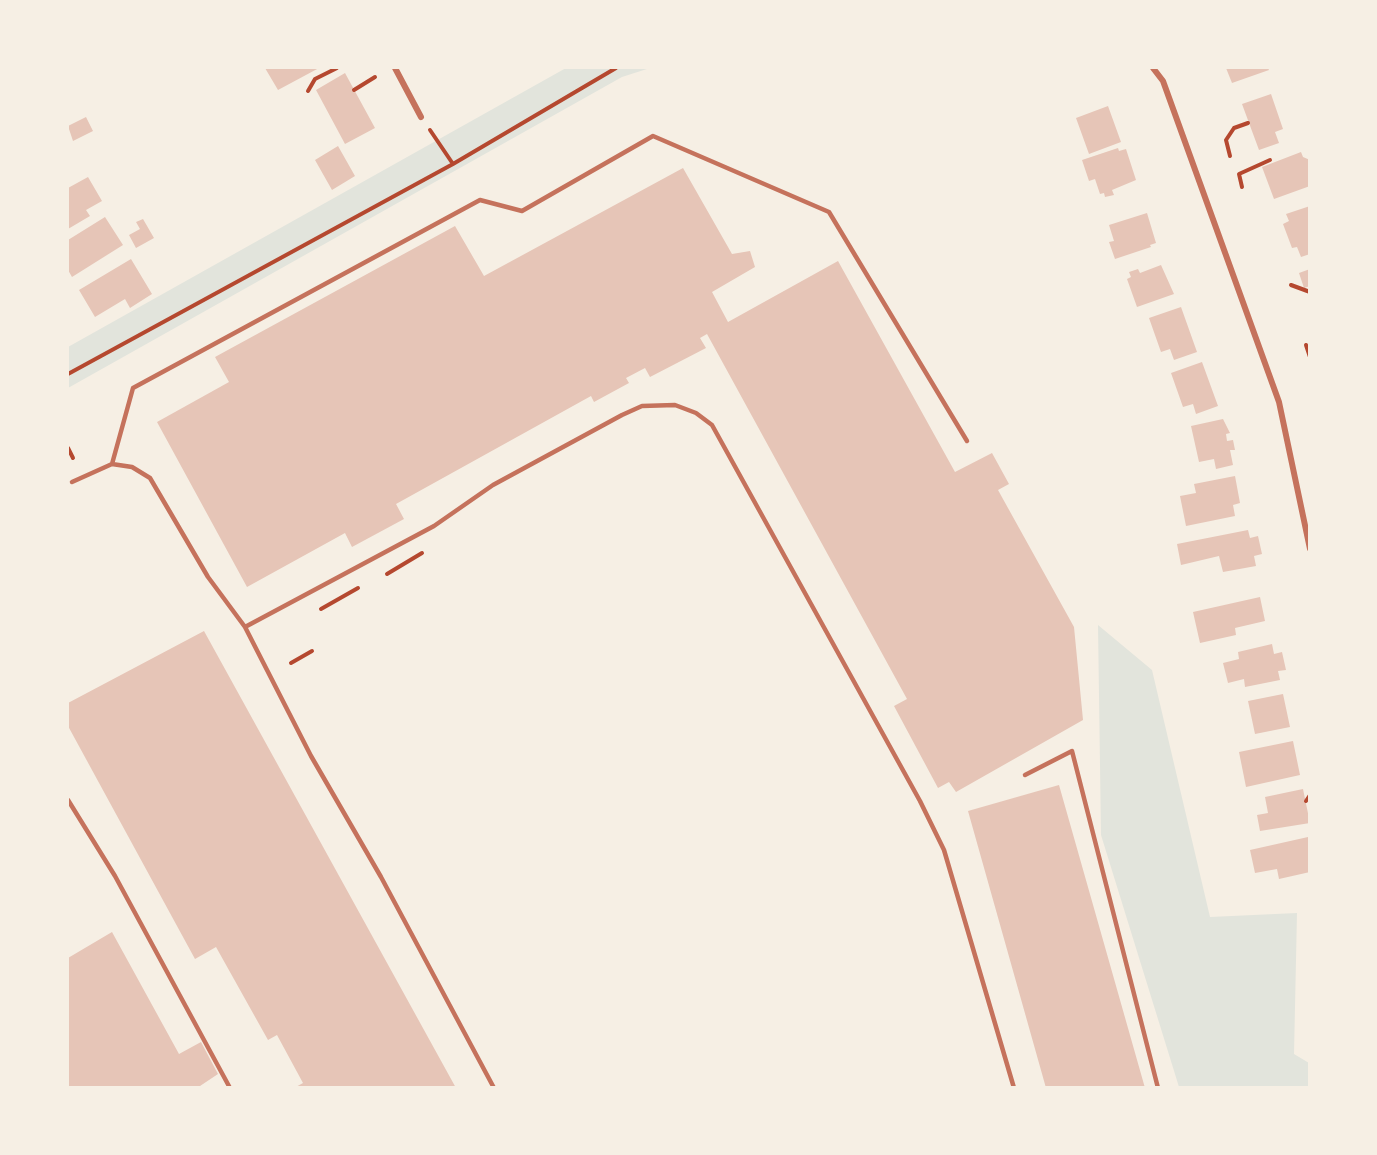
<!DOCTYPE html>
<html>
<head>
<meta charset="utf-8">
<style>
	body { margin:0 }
	#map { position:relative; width:1377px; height:1155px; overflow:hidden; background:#f6efe4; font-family:"Golos Text",sans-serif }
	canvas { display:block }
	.frame { position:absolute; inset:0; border:69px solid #f6efe4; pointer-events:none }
</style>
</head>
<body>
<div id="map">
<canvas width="1377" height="1155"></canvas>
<div class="frame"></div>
</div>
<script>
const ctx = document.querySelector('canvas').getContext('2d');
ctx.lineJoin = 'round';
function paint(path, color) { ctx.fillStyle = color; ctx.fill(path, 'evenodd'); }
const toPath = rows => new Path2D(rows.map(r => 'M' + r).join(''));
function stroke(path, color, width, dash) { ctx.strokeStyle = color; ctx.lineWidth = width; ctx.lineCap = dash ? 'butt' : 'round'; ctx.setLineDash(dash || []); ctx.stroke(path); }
paint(toPath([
	[566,68,650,68,622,77,68,388,68,347],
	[1098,625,1152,670,1210,917,1297,913,1294,1054,1309,1063,1309,1087,1179,1087,1101,835]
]), '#e2e4dc');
paint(toPath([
	[265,68,319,68,278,90],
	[1226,68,1268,68,1269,70,1232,83],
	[345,73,375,128,345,144,316,90],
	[1271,94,1283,129,1275,132,1279,143,1259,150,1242,104],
	[1108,106,1121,142,1089,154,1076,118],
	[86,117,93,131,73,141,68,126],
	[338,146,355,176,332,190,315,160],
	[1118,148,1119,151,1126,149,1136,180,1112,190,1114,195,1105,197,1104,193,1100,194,1095,179,1089,181,1082,160],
	[1301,152,1303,157,1310,160,1310,186,1274,199,1262,167],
	[683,168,732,254,750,251,755,267,712,292,728,322,838,261,955,472,992,453,1009,484,998,490,1074,627,1083,720,956,792,949,782,938,788,894,706,907,699,707,334,700,338,706,348,650,377,645,368,626,378,629,383,594,402,591,396,396,504,404,519,352,547,345,533,247,587,157,422,229,382,215,357,455,226,484,276],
	[88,177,102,201,86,210,90,216,68,229,68,188],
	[1310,206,1310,254,1301,257,1297,247,1292,248,1283,224,1289,221,1286,214],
	[1147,213,1156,243,1150,245,1151,247,1115,259,1109,242,1114,241,1109,225],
	[105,217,123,245,72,277,68,270,68,240],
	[143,219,154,238,136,248,129,235,140,229,136,222],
	[131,259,152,294,130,308,125,299,95,317,79,290],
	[1161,265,1174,294,1137,307,1127,279,1131,277,1129,272,1138,269,1140,273],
	[1310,269,1310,286,1304,288,1299,273],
	[1181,307,1197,352,1174,360,1170,349,1161,352,1149,318],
	[1202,362,1218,406,1196,414,1193,404,1183,407,1171,373],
	[1223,419,1230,433,1226,434,1227,441,1233,440,1235,450,1230,450,1233,465,1216,469,1214,459,1199,462,1191,426],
	[1235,476,1240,503,1233,505,1235,516,1186,526,1180,496,1196,493,1194,484],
	[1248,530,1250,538,1258,536,1262,554,1254,556,1256,566,1223,572,1219,556,1181,565,1177,544],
	[1260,597,1265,621,1235,628,1236,635,1200,643,1193,612],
	[204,631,456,1088,294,1088,303,1083,277,1035,268,1040,216,947,195,959,68,726,68,703],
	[1272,644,1274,654,1282,652,1286,670,1278,671,1280,680,1245,687,1244,679,1228,683,1223,663,1239,659,1238,652],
	[1283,694,1290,727,1255,734,1248,701],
	[1293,741,1300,775,1246,787,1239,752],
	[1059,785,1145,1088,1046,1088,968,811],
	[1303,789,1310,823,1260,831,1257,815,1268,813,1265,797],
	[1308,837,1310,872,1279,879,1277,869,1255,873,1250,850],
	[112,932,179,1054,201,1042,218,1074,197,1088,68,1088,68,958]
]), '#e6c5b7');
stroke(toPath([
	[354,90,375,77],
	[308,91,315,79,337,68],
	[430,130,453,164],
	[1230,156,1226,140,1234,128,1248,123],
	[1242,187,1239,174,1270,160],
	[1291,285,1310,292],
	[1306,345,1310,357],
	[68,374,453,164,616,68],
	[68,448,73,458],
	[387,574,422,553],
	[321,609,358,588],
	[291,663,312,651],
	[1306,801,1310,795]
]), '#b5482f', 4);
stroke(toPath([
	[112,464,133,388,480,200,522,211,653,136,829,212,967,441],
	[72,482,112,464,132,467,150,478,208,577,245,627,311,756,381,877,494,1088],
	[245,627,434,526,493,485,622,415,642,406,675,405,696,413,712,425,920,801,944,850,1014,1088],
	[1025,775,1072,751,1158,1088],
	[68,800,115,876,230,1088]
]), '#c5725c', 4.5);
stroke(toPath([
	[395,68,421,117],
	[1153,68,1163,81,1279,402,1310,549]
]), '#c5725c', 6);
</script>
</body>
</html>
